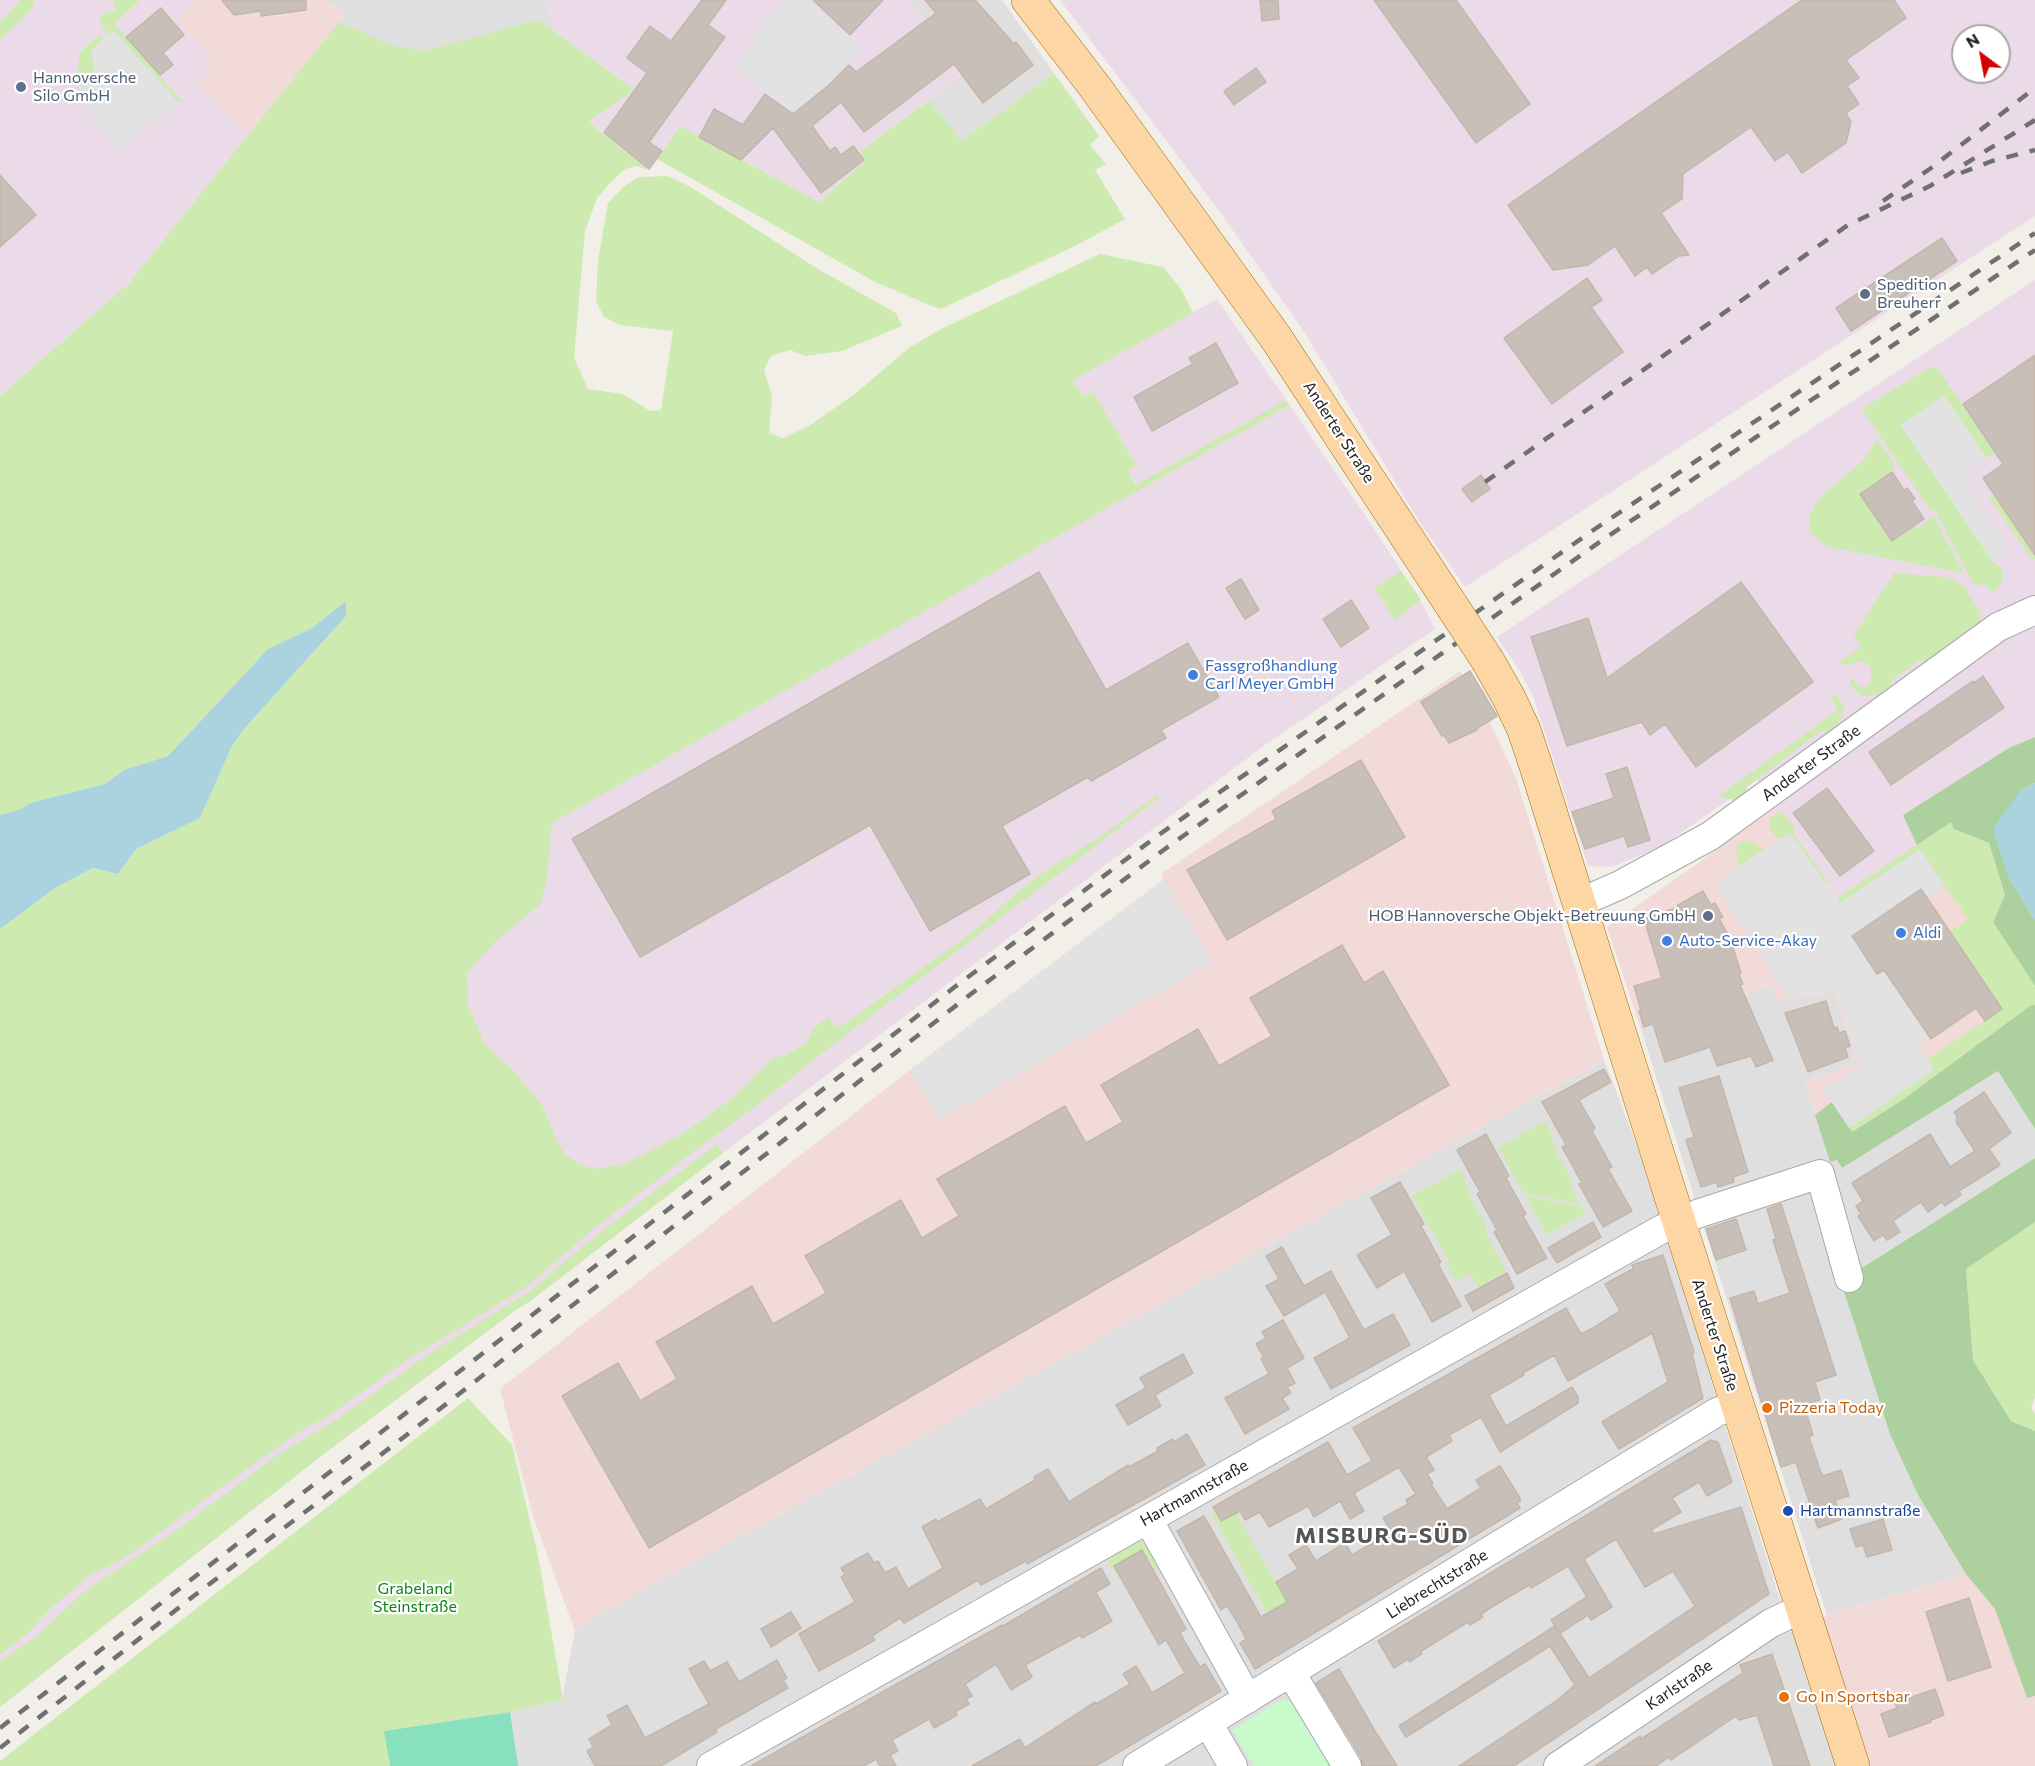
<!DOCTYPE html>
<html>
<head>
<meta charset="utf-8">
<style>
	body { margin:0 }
	#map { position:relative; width:2035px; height:1766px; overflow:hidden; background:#f2efe9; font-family:Commissioner,sans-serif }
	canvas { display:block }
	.north { position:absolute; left:1951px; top:24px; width:60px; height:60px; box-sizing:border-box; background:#fff; border:2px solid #a7a7a7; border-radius:50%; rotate:328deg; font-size:16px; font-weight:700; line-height:24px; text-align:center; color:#222 }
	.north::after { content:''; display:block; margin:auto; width:21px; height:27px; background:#d40000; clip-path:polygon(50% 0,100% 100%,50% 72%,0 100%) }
</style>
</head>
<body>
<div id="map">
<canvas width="2035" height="1766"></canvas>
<div class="north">N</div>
</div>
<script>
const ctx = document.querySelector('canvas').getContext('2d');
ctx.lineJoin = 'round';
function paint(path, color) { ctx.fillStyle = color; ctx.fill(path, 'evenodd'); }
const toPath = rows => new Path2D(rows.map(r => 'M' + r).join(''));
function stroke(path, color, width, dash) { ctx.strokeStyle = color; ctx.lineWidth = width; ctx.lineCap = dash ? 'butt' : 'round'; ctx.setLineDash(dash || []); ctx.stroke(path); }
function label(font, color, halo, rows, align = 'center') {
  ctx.font = font + ' Commissioner,sans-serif'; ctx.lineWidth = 4.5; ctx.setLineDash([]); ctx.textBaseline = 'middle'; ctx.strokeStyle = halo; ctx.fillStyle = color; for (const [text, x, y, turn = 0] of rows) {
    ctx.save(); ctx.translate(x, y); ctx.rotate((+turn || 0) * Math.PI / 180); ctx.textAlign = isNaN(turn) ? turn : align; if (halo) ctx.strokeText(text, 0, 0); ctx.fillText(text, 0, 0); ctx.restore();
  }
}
paint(toPath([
	[325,0,544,0,556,33,635,90,248,136,347,12,324,2],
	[913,0,1002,0,1054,73,962,141,929,100,966,72,909,3],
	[1770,985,1778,1001,1834,992,1859,1063,1805,1081,1830,1162,1837,1160,1842,1168,1998,1071,2035,1129,2035,1158,1865,1266,1840,1279,1918,1495,1966,1574,1827,1615,1641,1029],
	[1604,1060,1663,1214,1717,1400,1777,1591,1791,1625,1839,1766,390,1766,510,1712,562,1699,575,1631,605,1611]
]), '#e0dfdf');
paint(toPath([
	[199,0,325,0,324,2,347,12,248,136,198,84,178,19],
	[1460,671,1484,710,1516,778,1604,1060,605,1611,575,1631,533,1516,500,1389,910,1070,1164,880,1161,874],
	[1777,807,1839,898,1951,822,1993,922,2035,986,2035,1039,1842,1168,1837,1160,1830,1162,1805,1081,1859,1063,1834,992,1778,1001,1770,985,1641,1029,1607,927],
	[1966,1574,1995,1609,2027,1698,2035,1696,2035,1766,1865,1766,1817,1618]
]), '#f2dad9');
paint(toPath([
	[0,0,199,0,178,19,214,64,198,84,248,136,129,283,0,396],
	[544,0,913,0,910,4,966,72,859,152,864,162,819,202,680,126,649,170,589,121,635,90,556,33],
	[1060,0,2035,0,2035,216,1465,587,1417,518,1305,333,1220,212],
	[1963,36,1999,36,1999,72,1963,72],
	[2035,280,2035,783,1839,898,1757,780,1659,848,1611,867,1588,866,1533,696,1521,673,1497,637],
	[1217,299,1371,524,1422,603,1435,629,1265,745,723,1153,529,1302,517,1309,329,1450,0,1707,0,1567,392,914,1137,486,1073,380]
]), '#ebdbe8');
paint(toPath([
	[20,0,35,0,31,9,21,20,0,40,0,23],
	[113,0,140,0,115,23,115,25,182,101,179,103,114,32,108,35,101,24,100,15,116,10],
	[538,20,635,90,589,121,607,137,649,170,636,166,625,169,610,183,597,198,585,231,574,358,588,389,623,394,650,411,661,410,673,331,620,325,604,317,596,301,598,261,608,203,623,187,639,177,668,176,689,186,818,269,896,313,902,326,842,351,805,356,790,350,771,356,764,370,772,396,769,433,783,438,809,426,856,393,910,347,943,328,1100,254,1163,267,1181,289,1193,313,1073,380,1083,397,1093,391,1136,465,1128,471,1136,485,1286,400,1289,405,552,823,547,878,541,904,496,941,467,973,468,1004,485,1045,512,1069,543,1107,556,1139,565,1154,579,1164,595,1169,625,1164,684,1133,734,1097,774,1057,785,1056,806,1043,815,1027,828,1017,835,1026,842,1026,978,928,1018,891,1048,869,1101,836,1157,795,1160,797,821,1054,755,1107,697,1149,592,1230,529,1285,404,1362,330,1415,302,1430,255,1463,123,1559,90,1575,50,1609,29,1632,0,1655,0,929,55,888,93,868,118,874,136,849,200,818,231,748,243,730,346,616,346,602,312,628,268,649,168,756,124,770,105,784,30,803,21,809,0,815,0,396,129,283,339,22,393,46,424,51],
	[101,33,104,37,92,51,94,72,78,84,75,84,80,52],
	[1054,73,1099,136,1090,145,1106,164,1095,170,1125,219,1077,245,945,307,939,309,875,282,657,159,680,126,819,202,864,162,859,152,929,100,962,141],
	[1936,367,1996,452,1986,458,1944,396,1901,425,1993,562,2000,567,2004,575,2003,578,1999,587,1991,592,1987,585,1974,585,1935,511,1930,510,1862,409,1925,370],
	[1877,439,1895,465,1893,467,1895,470,1860,494,1892,541,1915,525,1918,529,1924,524,1930,517,1934,517,1964,573,1828,547,1813,536,1809,529,1809,519,1814,506,1825,493,1863,461],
	[1994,494,2032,550,2035,549,2035,559,2033,561,1989,497],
	[1401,571,1421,600,1395,620,1374,588],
	[1894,573,1947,577,1963,585,1981,614,1980,627,1931,662,1919,661,1893,679,1890,692,1886,695,1863,696,1856,692,1849,681,1853,678,1858,686,1863,687,1868,685,1871,678,1871,669,1867,663,1860,661,1847,666,1839,663,1861,647,1854,635],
	[1833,694,1839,698,1844,707,1842,716,1839,720,1838,730,1833,734,1821,731,1747,787,1745,799,1740,802,1718,796,1837,711,1831,697],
	[1782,810,1794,826,1793,833,1829,884,1816,892,1823,881,1790,833,1780,839,1774,835,1770,827,1770,819],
	[1951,822,1954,829,1989,843,2005,895,1993,922,2035,986,2035,1005,2030,1006,1904,1099,1852,1132,1849,1128,1934,1070,1927,1060,2002,1009,1950,932,1968,919,1920,849,1840,903,1834,900],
	[1745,840,1757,844,1763,850,1740,866,1736,857,1737,847,1740,842],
	[1545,1121,1550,1130,1556,1152,1570,1177,1573,1191,1579,1203,1524,1194,1498,1148],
	[716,1145,723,1153,529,1302,517,1309,329,1450,0,1707,0,1662,39,1634,86,1590,174,1532,283,1451,334,1421,432,1352,530,1291,603,1230],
	[1460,1169,1465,1178,1470,1197,1486,1225,1487,1237,1507,1273,1479,1288,1471,1273,1457,1281,1453,1275,1450,1276,1448,1259,1412,1196],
	[1526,1197,1582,1206,1586,1213,1547,1235],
	[2035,1222,2035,1397,2031,1408,2035,1414,2035,1431,2011,1421,1973,1360,1966,1268],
	[468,1398,512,1445,538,1555,563,1699,510,1712,385,1731,390,1766,0,1766,0,1761,28,1739],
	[1216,1512,1221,1521,1236,1513,1287,1602,1267,1613,1212,1514],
	[1140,1541,1145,1542,1160,1568,1154,1571,1141,1550,1114,1566,1124,1583,1122,1584,1107,1559]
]), '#cdebb0');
paint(toPath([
	[2035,737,2035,783,2020,791,2008,876,2035,920,2035,986,1993,922,2005,895,1989,843,1954,829,1951,822,1917,845,1903,815,2009,748],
	[2035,1005,2035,1129,1998,1071,1842,1168,1837,1160,1830,1162,1815,1115,1832,1102,1852,1132,1904,1099,2030,1006],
	[2035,1158,2035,1222,1966,1269,1973,1360,2011,1421,2035,1431,2035,1696,2027,1698,1995,1609,1966,1574,1918,1495,1890,1434,1840,1279,1865,1266]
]), '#add19e');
paint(toPath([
	[1283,1699,1294,1702,1332,1766,1254,1766,1232,1730]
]), '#c8facc');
paint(toPath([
	[510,1712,518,1766,390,1766,384,1731]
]), '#88e0be');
paint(toPath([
	[785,0,810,0,863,50,825,90,793,112,734,68,766,22],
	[114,31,179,103,120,150,74,94,75,84,78,84,94,72,92,51,104,37],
	[1944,395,1986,458,1960,476,2010,551,1993,562,1900,425],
	[1790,833,1840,903,1920,849,1945,887,1927,899,1920,889,1852,937,1877,974,1884,970,1929,1036,1917,1044,1934,1070,1849,1128,1823,1089,1862,1064,1838,997,1834,991,1788,997,1714,883],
	[1164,879,1212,962,940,1120,910,1070]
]), '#e2e2e2');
paint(toPath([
	[346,601,346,616,243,730,231,748,200,818,136,849,118,874,93,868,55,888,0,929,0,815,21,809,30,803,105,784,124,770,168,756,268,649,312,628],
	[2035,783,2035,920,2008,876,1993,829,2020,791]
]), '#aad3df');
const building = toPath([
	[222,0,306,0,306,10,261,16,261,11,234,15,222,0],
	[702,0,726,0,708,25,725,37,649,142,662,151,649,169,604,133,647,73,627,58,650,26,671,41,702,0],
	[813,0,883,0,850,35,813,0],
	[925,0,975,0,1014,44,1016,42,1033,65,983,103,954,64,864,132,841,102,812,126,830,151,835,147,841,155,853,146,864,160,821,193,773,128,741,160,699,137,714,109,743,125,765,94,793,114,829,85,849,65,856,72,936,13,925,0],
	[1260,0,1278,0,1279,19,1262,21,1260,0],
	[1374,0,1456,0,1530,104,1476,143,1374,0],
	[1802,0,1894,0,1906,18,1846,60,1859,78,1847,86,1859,104,1846,113,1851,122,1846,143,1802,173,1788,152,1775,161,1751,127,1683,174,1682,199,1661,213,1689,255,1679,256,1652,274,1647,267,1635,276,1615,246,1588,265,1553,270,1508,205,1802,0],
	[161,8,184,35,163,53,173,65,160,75,126,37,161,8],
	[1256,68,1266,82,1234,105,1224,91,1256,68],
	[0,175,36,215,0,247,0,175],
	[1942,238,1957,261,1851,331,1836,308,1942,238],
	[1587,278,1602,300,1591,307,1623,352,1552,404,1504,338,1587,278],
	[1216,343,1238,383,1152,431,1134,397,1193,364,1189,358,1216,343],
	[2035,355,2035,555,1983,478,2003,464,1963,404,2035,355],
	[1892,472,1904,490,1907,488,1915,499,1912,501,1924,519,1892,541,1860,494,1892,472],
	[1481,475,1490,489,1472,502,1462,489,1481,475],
	[1039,572,1106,690,1188,643,1219,697,1161,730,1166,738,1091,781,1088,777,1002,826,1030,874,930,931,870,825,640,957,572,839,1039,572],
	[1241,579,1259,610,1245,619,1226,588,1241,579],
	[1741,582,1813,682,1696,767,1665,724,1650,735,1642,722,1567,746,1531,637,1588,618,1607,678,1741,582],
	[1351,600,1369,628,1341,647,1323,619,1351,600],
	[1470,671,1497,716,1476,729,1477,730,1449,743,1444,735,1442,736,1421,702,1470,671],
	[1983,676,2004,708,1891,785,1869,752,1973,681,1974,683,1983,676],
	[1361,760,1405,837,1227,940,1187,870,1276,819,1272,811,1361,760],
	[1627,767,1650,840,1628,847,1624,836,1585,849,1572,812,1614,798,1606,774,1627,767],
	[1827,788,1874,851,1840,876,1793,813,1827,788],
	[1921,889,2002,1009,1985,1021,1976,1008,1931,1039,1884,970,1877,974,1852,936,1921,889],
	[1703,891,1711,905,1715,903,1723,917,1719,919,1730,938,1741,973,1739,974,1743,984,1740,985,1773,1060,1756,1067,1751,1056,1717,1066,1710,1047,1665,1062,1653,1024,1644,1027,1639,1011,1641,1010,1634,986,1662,978,1647,929,1647,918,1678,907,1678,905,1703,891],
	[1342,945,1364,983,1383,971,1449,1085,649,1548,562,1396,618,1363,640,1401,677,1379,656,1342,752,1286,773,1324,803,1307,826,1293,805,1256,901,1200,922,1238,959,1216,937,1179,1065,1106,1086,1143,1123,1122,1101,1085,1198,1029,1219,1066,1250,1048,1272,1036,1250,998,1342,945],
	[1826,1001,1834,1028,1837,1027,1839,1033,1845,1031,1850,1046,1845,1048,1848,1057,1808,1072,1785,1013,1826,1001],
	[1604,1069,1611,1082,1579,1100,1595,1128,1592,1131,1612,1167,1608,1169,1632,1211,1603,1227,1579,1184,1582,1183,1562,1147,1566,1145,1542,1102,1604,1069],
	[1719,1076,1748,1172,1733,1177,1734,1182,1718,1187,1717,1182,1701,1187,1686,1140,1694,1137,1679,1088,1719,1076],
	[1984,1092,2011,1133,1989,1149,2000,1165,1959,1191,1961,1195,1945,1206,1942,1202,1928,1212,1921,1202,1893,1221,1900,1232,1887,1240,1883,1235,1874,1241,1858,1216,1861,1214,1856,1206,1863,1201,1852,1183,1930,1134,1950,1167,1975,1151,1956,1122,1957,1116,1954,1112,1984,1092],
	[1486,1134,1509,1176,1506,1178,1526,1214,1523,1216,1547,1258,1517,1274,1494,1232,1497,1230,1477,1194,1480,1192,1457,1150,1486,1134],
	[1400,1182,1424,1224,1421,1226,1441,1262,1438,1264,1461,1306,1432,1322,1404,1271,1377,1288,1357,1255,1392,1235,1371,1198,1400,1182],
	[1781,1204,1836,1375,1815,1382,1820,1400,1804,1405,1813,1435,1809,1437,1821,1473,1822,1473,1823,1476,1841,1470,1849,1496,1835,1500,1842,1519,1818,1528,1796,1462,1781,1467,1730,1298,1754,1291,1758,1304,1790,1293,1773,1240,1776,1239,1767,1209,1781,1204],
	[1736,1219,1746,1250,1716,1260,1706,1229,1736,1219],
	[1593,1222,1601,1237,1557,1263,1548,1248,1593,1222],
	[1282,1247,1304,1286,1331,1271,1364,1330,1393,1314,1410,1345,1331,1389,1314,1358,1350,1338,1325,1292,1284,1316,1266,1286,1279,1279,1266,1256,1282,1247],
	[1663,1255,1694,1352,1692,1353,1703,1398,1619,1449,1602,1422,1668,1382,1652,1333,1568,1381,1554,1355,1523,1373,1524,1375,1489,1395,1506,1426,1572,1387,1578,1397,1578,1403,1500,1452,1481,1417,1449,1435,1452,1441,1426,1457,1434,1470,1427,1474,1433,1483,1431,1484,1447,1509,1481,1488,1476,1480,1500,1466,1520,1498,1520,1501,1517,1503,1520,1508,1255,1669,1240,1643,1246,1639,1236,1620,1227,1606,1221,1610,1177,1531,1204,1516,1261,1617,1287,1602,1276,1582,1298,1569,1289,1555,1306,1545,1316,1561,1345,1543,1352,1555,1391,1532,1383,1518,1408,1504,1406,1500,1416,1494,1399,1467,1354,1493,1364,1511,1350,1519,1340,1501,1314,1517,1308,1506,1269,1527,1260,1512,1245,1520,1240,1511,1221,1521,1213,1507,1328,1442,1347,1475,1372,1461,1353,1428,1566,1308,1581,1334,1593,1328,1620,1311,1605,1284,1633,1269,1632,1265,1663,1255],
	[1507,1273,1514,1288,1473,1311,1465,1296,1507,1273],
	[1283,1320,1304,1358,1287,1368,1295,1383,1287,1387,1291,1393,1282,1398,1289,1409,1245,1434,1225,1398,1269,1374,1261,1359,1264,1358,1256,1344,1266,1338,1262,1332,1283,1320],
	[1183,1354,1193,1373,1155,1395,1161,1406,1128,1425,1116,1405,1146,1388,1140,1378,1183,1354],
	[1187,1434,1205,1465,1027,1564,1026,1561,981,1585,978,1580,904,1623,900,1618,872,1636,875,1640,819,1671,799,1634,855,1602,841,1577,845,1574,841,1568,868,1553,874,1563,878,1561,885,1573,896,1567,908,1589,943,1568,922,1527,936,1519,937,1522,980,1499,986,1509,1035,1480,1034,1477,1048,1469,1069,1502,1128,1465,1129,1467,1158,1451,1157,1448,1173,1439,1174,1442,1187,1434],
	[1711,1440,1718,1442,1732,1482,1707,1496,1699,1482,1672,1498,1681,1512,1651,1530,1654,1534,1741,1507,1769,1594,1514,1766,1459,1766,1556,1701,1575,1685,1550,1646,1406,1737,1399,1726,1555,1626,1589,1678,1695,1606,1673,1571,1645,1587,1616,1539,1584,1559,1612,1607,1591,1620,1588,1615,1560,1633,1551,1620,1587,1597,1568,1566,1531,1588,1529,1585,1495,1605,1481,1614,1483,1617,1470,1625,1468,1622,1442,1638,1420,1652,1422,1654,1410,1662,1408,1659,1394,1668,1378,1641,1711,1440],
	[1883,1519,1892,1550,1867,1557,1863,1545,1856,1547,1850,1529,1883,1519],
	[1142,1550,1186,1629,1180,1633,1192,1654,1200,1667,1205,1664,1221,1691,1096,1766,972,1766,1020,1739,1025,1748,1095,1702,1096,1704,1130,1684,1123,1674,1136,1666,1152,1693,1185,1673,1166,1640,1159,1645,1114,1566,1142,1550],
	[1101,1568,1110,1584,1096,1592,1112,1621,1082,1638,1080,1635,1025,1665,1032,1677,1011,1690,996,1664,965,1684,972,1696,966,1699,969,1704,955,1712,957,1715,934,1728,929,1719,892,1740,898,1751,890,1755,896,1766,880,1766,876,1759,864,1766,751,1766,966,1645,1002,1625,1003,1626,1101,1568],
	[1969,1598,1991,1667,1948,1681,1926,1612,1969,1598],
	[791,1612,801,1628,771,1647,761,1629,791,1612],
	[1772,1654,1810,1766,1774,1766,1757,1715,1739,1720,1736,1716,1671,1760,1669,1757,1656,1766,1595,1766,1640,1736,1641,1739,1743,1673,1740,1665,1772,1654],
	[777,1660,787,1678,783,1680,788,1688,716,1729,717,1732,661,1766,595,1766,587,1751,593,1747,589,1739,612,1725,607,1716,627,1705,645,1738,709,1704,689,1669,704,1661,710,1671,727,1662,739,1682,777,1660],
	[1339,1669,1375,1731,1397,1766,1363,1766,1361,1757,1316,1683,1339,1669],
	[1935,1689,1944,1715,1931,1720,1931,1722,1889,1737,1881,1714,1897,1708,1895,1703,1935,1689]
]);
paint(building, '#c7bfb8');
stroke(building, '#c4b6ab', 1.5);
const minor = toPath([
	[1579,903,1620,885,1710,836,1998,627,2035,610],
	[1148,1519,1248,1699],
	[1291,1673,1347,1766],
	[1208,1723,1233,1766],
	[711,1766,1662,1229,1697,1214,1820,1174,1849,1278],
	[1137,1766,1717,1412,1738,1404],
	[1558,1766,1771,1623,1803,1608]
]);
const major = toPath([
	[1028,0,1095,87,1276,338,1452,606],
	[1488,661,1509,698,1524,730,1536,766,1679,1222,1853,1766]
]);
stroke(minor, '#a9a9a9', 30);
stroke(major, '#a06b00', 34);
stroke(minor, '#fff', 28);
stroke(major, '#fcd6a4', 33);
stroke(toPath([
	[1961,173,1992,161,2035,150],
	[1883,201,1931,168,2035,88],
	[1485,482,1848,225,1930,186,2035,120],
	[0,1728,956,986,1160,834,1595,529,2035,233],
	[0,1748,195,1595,395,1444,967,997,1169,846,1601,541,2035,250]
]), '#707070', 4.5, [12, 12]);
const majorBridge = toPath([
	[1452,606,1488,661]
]);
stroke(majorBridge, '#a06b00', 34, []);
stroke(majorBridge, '#fcd6a4', 33);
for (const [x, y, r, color] of [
	[21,87,6,"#5c6f8a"],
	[1865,294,6,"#5c6f8a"],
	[1193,675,6,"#3f7fe0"],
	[1708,916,6,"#5c6f8a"],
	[1901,933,6,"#3f7fe0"],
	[1667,941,6,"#3f7fe0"],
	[1767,1408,6,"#e8710a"],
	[1788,1511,6,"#1a4fb4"],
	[1784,1697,6,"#e8710a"]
]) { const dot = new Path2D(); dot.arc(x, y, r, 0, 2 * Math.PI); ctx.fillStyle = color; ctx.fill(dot); stroke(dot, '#fff', 2); }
label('16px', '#4e5e75', '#fff', [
	["Hannoversche",33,78],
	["Silo GmbH",33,96],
	["Spedition",1877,285],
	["Breuherr",1877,303],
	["HOB Hannoversche Objekt-Betreuung GmbH",1696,916,"right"]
], 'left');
label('16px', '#222', '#fff', [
	["Anderter Straße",1339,432,57],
	["Anderter Straße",1811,763,-36],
	["Anderter Straße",1715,1335,72],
	["Hartmannstraße",1194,1493,-29],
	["Liebrechtstraße",1437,1584,-32],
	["Karlstraße",1679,1685,-34]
]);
label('16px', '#366cbe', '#fff', [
	["Fassgroßhandlung",1205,666],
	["Carl Meyer GmbH",1205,684],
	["Aldi",1913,933],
	["Auto-Service-Akay",1679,941]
], 'left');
label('16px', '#c56008', '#fff', [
	["Pizzeria Today",1779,1408],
	["Go In Sportsbar",1796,1697]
], 'left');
label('16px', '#164399', '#fff', [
	["Hartmannstraße",1800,1511]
], 'left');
label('16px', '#0c8416', '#fff', [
	["Grabeland",415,1589],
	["Steinstraße",415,1607]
]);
ctx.letterSpacing = '1.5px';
label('bold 22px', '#555', '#fff', [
	["MISBURG-SÜD",1382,1536]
]);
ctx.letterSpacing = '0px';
</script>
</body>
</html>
